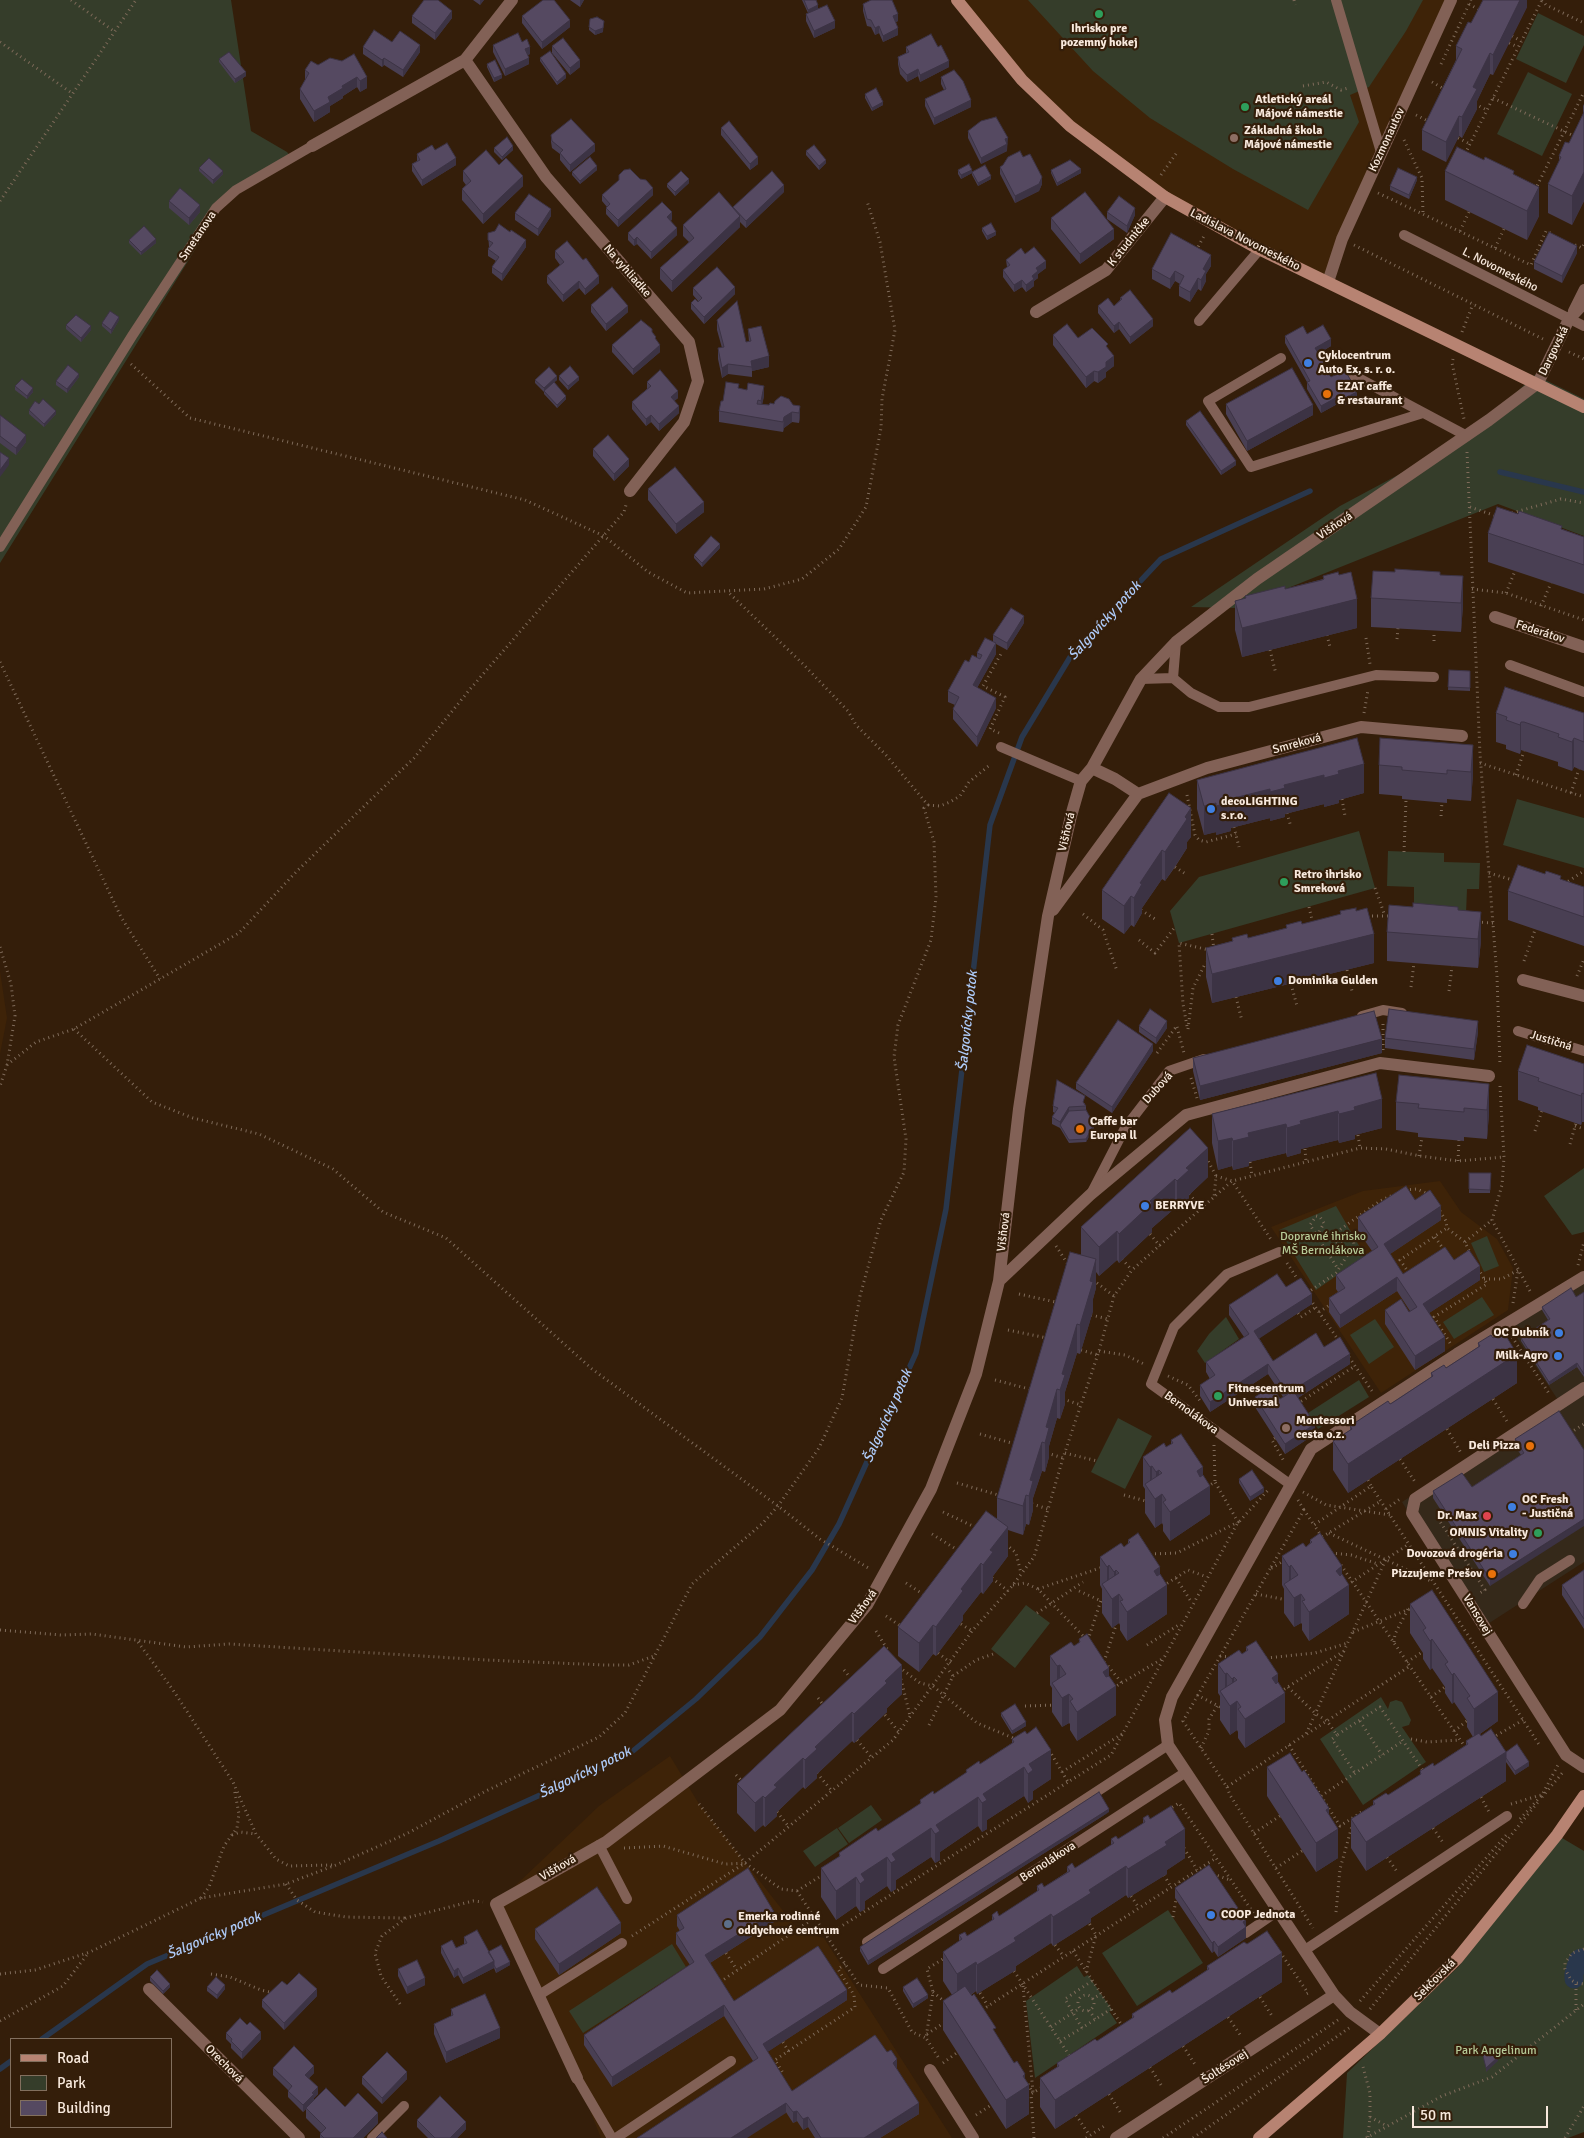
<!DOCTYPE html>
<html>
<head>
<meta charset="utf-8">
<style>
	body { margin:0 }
	#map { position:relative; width:1584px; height:2138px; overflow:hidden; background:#341e0a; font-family:Signika,sans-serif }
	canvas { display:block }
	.legend { position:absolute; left:10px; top:2038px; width:162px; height:90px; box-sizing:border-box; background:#341e0a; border:1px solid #826f5e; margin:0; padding:6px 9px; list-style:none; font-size:15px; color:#f8e9dd }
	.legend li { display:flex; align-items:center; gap:10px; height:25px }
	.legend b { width:25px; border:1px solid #826f5e }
	.scale { position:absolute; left:1412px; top:2106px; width:136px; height:22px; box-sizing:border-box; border:2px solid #f8e9dd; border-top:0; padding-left:6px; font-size:15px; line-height:18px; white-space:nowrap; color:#f8e9dd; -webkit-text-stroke:4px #341e0a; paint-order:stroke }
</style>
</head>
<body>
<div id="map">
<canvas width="1584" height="2138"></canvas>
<ul class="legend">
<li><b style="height:6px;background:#b78372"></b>Road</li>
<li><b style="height:14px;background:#353d2a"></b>Park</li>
<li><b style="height:14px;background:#554961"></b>Building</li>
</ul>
<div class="scale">50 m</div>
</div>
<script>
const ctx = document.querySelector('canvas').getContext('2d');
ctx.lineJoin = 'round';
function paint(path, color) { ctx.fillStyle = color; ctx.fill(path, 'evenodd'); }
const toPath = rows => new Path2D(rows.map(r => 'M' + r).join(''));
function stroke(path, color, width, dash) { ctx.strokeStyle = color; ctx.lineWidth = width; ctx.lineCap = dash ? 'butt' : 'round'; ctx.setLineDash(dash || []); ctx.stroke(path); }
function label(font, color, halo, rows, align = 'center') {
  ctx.font = font + ' Signika,sans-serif'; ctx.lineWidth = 4.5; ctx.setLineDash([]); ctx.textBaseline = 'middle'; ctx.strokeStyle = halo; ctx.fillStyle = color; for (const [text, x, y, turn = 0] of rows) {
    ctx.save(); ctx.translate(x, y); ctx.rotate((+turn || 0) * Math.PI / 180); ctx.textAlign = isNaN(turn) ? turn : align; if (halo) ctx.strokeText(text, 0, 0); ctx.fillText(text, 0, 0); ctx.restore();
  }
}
paint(toPath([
	[1584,1277,1584,1562,1480,1629,1402,1502,1558,1400,1507,1323]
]), '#35291a');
paint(toPath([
	[957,0,1454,0,1324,282,1199,218,1070,126],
	[0,971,7,1018,0,1054],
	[1440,1181,1461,1212,1497,1239,1513,1268,1508,1310,1381,1393,1271,1227,1363,1191],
	[670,1756,699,1804,799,1931,824,1938,952,2138,601,2138,577,2078,496,1904,599,1806]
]), '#3e2308');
paint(toPath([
	[0,0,231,0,251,131,287,152,292,158,233,189,0,563],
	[1028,0,1423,0,1406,31,1369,87,1350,95,1359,122,1308,210,1233,169,1150,118,1093,71],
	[1538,13,1584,36,1584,45,1566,83,1516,59],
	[1528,72,1572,94,1542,156,1497,134],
	[1535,375,1584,399,1584,536,1498,504,1238,608,1191,607,1340,506,1467,438],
	[1517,799,1584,818,1584,868,1503,845],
	[1359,831,1375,888,1179,943,1170,911,1199,877],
	[1388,851,1444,853,1444,862,1480,863,1479,889,1467,889,1466,914,1414,913,1414,887,1387,886],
	[1584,1168,1584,1232,1572,1235,1544,1196],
	[1336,1206,1365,1256,1316,1290,1279,1230],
	[1487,1236,1499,1266,1484,1272,1471,1243],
	[1482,1297,1494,1315,1454,1339,1443,1322],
	[1226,1317,1239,1339,1205,1363,1197,1351,1209,1334],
	[1375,1319,1394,1347,1369,1364,1350,1335],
	[1359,1380,1369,1397,1318,1429,1308,1413],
	[1118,1418,1152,1436,1125,1489,1091,1472],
	[1026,1605,1050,1623,1015,1668,991,1649],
	[1381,1697,1388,1709,1390,1702,1396,1700,1402,1702,1411,1720,1409,1725,1402,1727,1426,1762,1363,1805,1320,1739],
	[871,1805,882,1820,849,1843,838,1828],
	[837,1828,848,1844,815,1867,803,1851],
	[1557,1835,1584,1851,1584,2132,1568,2138,1343,2138,1347,2073,1459,1966],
	[1168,1910,1203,1963,1137,2006,1102,1953],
	[672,1944,686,1967,583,2033,569,2011],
	[1077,1966,1084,1977,1088,1975,1113,2011,1109,2011,1117,2023,1035,2078,1026,2001]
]), '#353d2a');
stroke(toPath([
	[1500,472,1584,492],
	[42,2039,147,1964,439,1841,628,1755,696,1699,760,1637,812,1570,839,1524,916,1353,946,1209,990,825,1022,737,1072,654,1161,559,1310,491],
	[0,2069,11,2061]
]), '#29374c', 5.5);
stroke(toPath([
	[1574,1979,1574,1974,1578,1960,1581,1958,1583,1960]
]), '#29374c', 19);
stroke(toPath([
	[71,0,115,32],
	[1294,0,1295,5],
	[1542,0,1546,5,1584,23],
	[1469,4,1481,11],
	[1512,36,1521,41],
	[0,42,73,94],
	[1509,43,1518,47],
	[1441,64,1471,0],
	[1432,82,1446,90],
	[1303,86,1326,82,1341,90,1348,88],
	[1493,98,1574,136],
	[1475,104,1487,110],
	[1416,115,1430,122],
	[1458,138,1470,144],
	[1404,140,1422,178,1423,214],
	[1465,154,1542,0],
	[1161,175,1178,151],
	[1535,190,1584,92],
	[1378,193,1531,265,1546,231,1552,234],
	[0,201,136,0],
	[1460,231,1469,212],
	[1354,245,1543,339],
	[1575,245,1582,248,1584,244],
	[1495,248,1504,229],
	[1196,251,1205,234],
	[1462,332,1473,304],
	[1569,352,1584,359],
	[1453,359,1452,363,1464,419],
	[131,364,190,418,525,500,604,536,648,572,687,593,764,589,802,579,839,549,866,507,881,428,882,399,895,330,880,242,867,201],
	[1467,452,1480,754,1497,977,1500,1065],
	[1470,507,1496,516],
	[1512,513,1561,499,1584,503],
	[1472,589,1506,593,1584,620],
	[1506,593,1515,571],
	[1541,606,1551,583],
	[1327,635,1330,647],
	[1366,638,1370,664],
	[1397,639,1398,628],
	[1434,641,1434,631],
	[1270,650,1276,674],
	[0,662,121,917,160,979],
	[1364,713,1368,690],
	[999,733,990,729,1005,697,983,686,1002,652],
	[1480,763,1584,797],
	[1516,775,1524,751],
	[1571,793,1579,769],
	[1187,795,1195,835,1199,840,1206,842,1236,834],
	[1342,799,1345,816],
	[928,805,940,806,950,802,960,796,969,782,991,764],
	[1287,813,1291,827],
	[1441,816,1442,802],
	[1234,827,1239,847],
	[1404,852,1406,800],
	[1175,867,1187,875],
	[1489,873,1516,881],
	[1564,884,1584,871],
	[1375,888,1385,916],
	[1309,907,1313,924],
	[1141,910,1155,919],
	[1083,914,1103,930,1117,971],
	[1367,916,1390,916],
	[1477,922,1493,923],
	[1212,934,1214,950],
	[1139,940,1155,953,1175,927],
	[0,947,11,984,15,1016,7,1065,0,1086],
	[1524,961,1535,930],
	[1347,970,1352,991],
	[1577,976,1584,959],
	[1291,984,1297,1006],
	[1411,987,1414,963],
	[1449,991,1452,966],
	[1236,997,1242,1021],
	[1383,1024,1383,1050],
	[1187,1026,1183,1004,1179,943,1209,950],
	[1177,1027,1184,1053],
	[74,1029,152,1102,193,1118,259,1134,333,1169,383,1212,446,1238,592,1369,778,1506,820,1539,870,1569],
	[1188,1029,1193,988,1205,964,1208,962],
	[1157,1053,1176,1027],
	[7,1065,36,1042,74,1029,239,933,296,872,414,758,471,688,624,512,626,505],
	[1191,1078,1197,1098],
	[1500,1086,1504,1157,1502,1185,1492,1220,1531,1293],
	[1575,1126,1584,1129],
	[1535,1131,1542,1111],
	[1358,1135,1360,1148],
	[1570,1144,1576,1123],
	[1305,1149,1306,1162],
	[1419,1156,1422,1137],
	[1206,1157,1216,1176,1214,1198],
	[1458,1161,1459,1140],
	[1250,1162,1252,1176],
	[1216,1176,1232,1181,1272,1241],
	[1405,1190,1417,1189,1428,1194],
	[1189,1194,1202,1208],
	[1440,1211,1446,1221,1447,1228,1465,1242,1470,1253],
	[1150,1234,1160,1246],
	[1317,1236,1324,1223,1320,1217,1316,1216,1310,1225,1338,1269],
	[1435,1237,1444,1250],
	[1465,1242,1492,1220],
	[1056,1246,1069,1266],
	[1122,1259,1132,1270],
	[1287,1263,1300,1283],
	[1578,1265,1584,1242],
	[1409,1273,1400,1260,1447,1228],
	[1484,1279,1502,1279,1518,1270],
	[1093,1280,1114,1296],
	[1307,1293,1336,1273,1354,1245,1353,1236,1342,1242,1337,1242,1331,1236,1380,1201,1395,1194],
	[1019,1294,1060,1303],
	[1310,1299,1339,1341],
	[1513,1303,1518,1270],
	[1319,1312,1331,1304],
	[1298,1313,1301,1317,1316,1307],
	[1091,1315,1108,1319],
	[1008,1330,1047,1338],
	[1512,1337,1550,1395],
	[1450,1343,1434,1317,1487,1284,1479,1270],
	[1081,1350,1098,1355],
	[1099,1351,1125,1355,1144,1364],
	[1349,1357,1372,1391],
	[1168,1376,1188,1385,1201,1402],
	[995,1380,1033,1390],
	[1063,1399,1081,1405],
	[1493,1399,1508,1423],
	[1297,1404,1355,1366],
	[1447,1429,1461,1453],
	[1570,1433,1584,1424],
	[980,1434,1015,1444],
	[1275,1438,1272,1440,1285,1463],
	[1214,1445,1215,1482],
	[1047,1453,1063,1458],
	[1065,1453,1097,1461],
	[1400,1459,1415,1482],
	[1368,1480,1371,1486],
	[957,1483,1002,1496],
	[1303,1492,1326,1505,1390,1515],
	[1124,1495,1149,1502],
	[1298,1500,1304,1510],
	[1032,1504,1048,1509],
	[1386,1509,1400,1499],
	[943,1512,977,1528],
	[1445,1516,1439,1520,1485,1590,1480,1593],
	[1329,1533,1433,1582],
	[932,1534,959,1551],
	[1322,1537,1314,1525,1371,1486,1540,1746],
	[1322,1537,1381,1501],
	[1006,1544,1016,1553,1021,1573],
	[1331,1553,1351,1555,1378,1564],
	[1150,1554,1177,1553,1238,1522,1215,1482,1207,1487],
	[1285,1560,1270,1569,1304,1510,1314,1525],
	[1341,1565,1467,1750],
	[1270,1569,1183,1721,1227,1787,1306,1734,1386,1559],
	[992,1578,1008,1591],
	[1176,1578,1192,1603],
	[906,1583,924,1595],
	[1013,1585,1025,1583,1038,1589,1085,1638],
	[1347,1585,1409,1544],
	[1163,1586,1188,1570,1207,1577],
	[1038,1589,1103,1567],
	[1079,1591,1106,1603],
	[1256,1594,1287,1600],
	[1037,1613,1083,1582],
	[886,1616,902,1627],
	[961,1624,972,1631],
	[0,1630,61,1635,92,1634,186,1647,229,1644,486,1660,606,1665,629,1665,654,1656],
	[876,1631,889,1652],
	[1353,1632,1412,1608],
	[1088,1640,1101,1600],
	[138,1642,173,1690,233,1782,256,1834,276,1859,289,1866,332,1865],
	[1394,1642,1395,1634,1408,1609],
	[1147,1645,1180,1624],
	[938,1653,951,1663],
	[1220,1656,1232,1657],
	[1266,1658,1315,1653,1348,1643],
	[1104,1662,1116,1625],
	[1407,1662,1422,1652],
	[1108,1666,1122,1683],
	[899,1667,920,1683,933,1686,977,1723,1018,1740],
	[844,1670,852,1680],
	[953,1676,976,1660,996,1653],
	[901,1679,910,1716],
	[1288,1687,1316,1714,1327,1721,1337,1735,1380,1707,1424,1772],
	[1113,1688,1162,1659],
	[1280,1692,1344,1651],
	[1197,1695,1224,1709],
	[1431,1697,1445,1687],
	[818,1698,824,1706],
	[1025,1706,1055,1705],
	[885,1715,899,1732],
	[1360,1721,1382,1755],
	[929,1725,953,1676,947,1668],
	[1454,1731,1467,1721],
	[1307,1734,1410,1666],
	[1337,1735,1332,1739,1355,1773],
	[1492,1738,1523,1720],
	[1411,1739,1427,1742,1459,1740],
	[857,1740,872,1758],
	[1289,1745,1340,1826,1363,1811],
	[1201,1748,1209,1731,1209,1719,1218,1705],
	[1049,1750,1068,1782,1111,1755,1237,1524,1270,1488],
	[1062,1772,1122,1734],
	[817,1773,832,1791],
	[736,1775,743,1782],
	[1227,1787,1230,1795,1313,1928],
	[1321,1796,1403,1741],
	[1481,1797,1489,1812],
	[1542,1797,1564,1771],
	[699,1804,745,1863,781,1889,797,1891,859,1985,888,1988,912,2032,926,2038],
	[1511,1804,1541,1795],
	[1168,1810,1179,1803,1254,1914],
	[777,1812,789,1827],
	[1520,1819,1542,1795,1558,1765],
	[1433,1828,1444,1844],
	[1254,1833,1280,1816],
	[232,1835,240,1832,256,1834],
	[624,1848,663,1846,725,1864,745,1863],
	[1184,1848,1197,1870],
	[1387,1857,1398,1873],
	[1276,1868,1302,1851],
	[1213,1874,1230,1880],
	[1164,1875,1171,1887],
	[286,1884,297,1900,315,1912,346,1917,406,1918],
	[797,1891,824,1874],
	[1131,1896,1139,1908],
	[201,1898,209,1887,224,1846,237,1828,239,1814,234,1788],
	[1336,1912,1340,1869,1352,1826],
	[1173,1917,1179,1882],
	[632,1936,745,1863,893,1740,972,1631,1013,1585,1034,1557,1063,1458,1099,1351,1114,1296,1132,1270,1232,1181,1360,1148,1386,1149,1420,1156,1458,1161,1504,1157],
	[826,1936,1068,1782],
	[1055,1945,1064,1957],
	[1584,1949,1572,1953,1565,1963,1565,1969,1571,1980,1576,1983,1584,1984],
	[1073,1951,1123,2027],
	[1280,1952,1308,1993,1306,1994],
	[726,1953,737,1970],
	[1014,1971,1071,2058],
	[1086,1972,1096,1935,1089,1923],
	[0,1974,35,1970,90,1952,201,1898,286,1884,336,1865,406,1834,486,1791,599,1737,625,1713,692,1584,763,1523,778,1506,819,1448,842,1398,860,1296,881,1220,904,1172,906,1139,894,1057,898,1025,931,940,936,897,934,842,924,808,928,805,885,754,856,725,848,711,803,664,727,591],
	[211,1974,230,1977,261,1990,274,1993],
	[1092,1981,1065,1999,1082,2028,1111,2009],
	[720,1982,814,1918],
	[1023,1986,1033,2092],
	[933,1992,946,2003],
	[980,1993,988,2006],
	'1078 2003a8 8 0 1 1 16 0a8 8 0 1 1-16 0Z',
	[1260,1997,1272,2016],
	[1092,1999,1101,1994],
	[1360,2001,1508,1833],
	[400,2004,381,1976,375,1953,382,1936,406,1918,473,1901,483,1902],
	[1370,2009,1538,1802],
	[982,2010,1216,1858],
	[1089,2010,1095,2019],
	[1576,2010,1576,1983],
	[1228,2017,1241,2036],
	[0,2021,63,1986,89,1952],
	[1051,2027,1080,2008],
	[927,2034,945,2022],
	[1060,2041,1082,2028],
	[783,2042,789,2052],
	[1183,2046,1196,2066],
	[938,2057,926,2038,933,1992,927,1969,946,1957],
	[943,2063,958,2052],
	[1150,2067,1163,2088],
	[1363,2067,1370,2093,1370,2117,1368,2137],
	[780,2075,783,2073,775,2060,855,2007,854,1995,838,1969,845,1964],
	[1028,2084,1033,2093],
	[1109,2094,1122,2115],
	[976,2115,991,2105],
	[1076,2115,1090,2136],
	[1370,2117,1387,2126],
	[1034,2138,1031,2094,1044,2086],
	[1086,2138,1106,2125],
	[1163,2138,1338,2020],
	[1193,2138,1349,2028],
	[1366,2138,1442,2096,1492,2077,1584,2004],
	[1565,2138,1584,2106]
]), '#7f6b5a', 3, [1, 4]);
stroke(toPath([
	[1336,0,1381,152],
	[1404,235,1584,326],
	[1573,311,1584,289],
	[1199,321,1260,249],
	[1281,358,1208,401,1251,467,1423,413],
	[1347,372,1467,436],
	[0,547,132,336,216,208,236,190,312,146],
	[1510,665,1584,692],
	[1173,678,1176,642],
	[1141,679,1173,678,1191,693,1219,707,1249,707,1376,675,1434,677],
	[1001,747,1081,781],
	[1362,1016,1383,1010,1402,1013],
	[1518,1031,1584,1051],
	[1092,1192,1125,1128,1169,1071,1204,1059],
	[1279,1252,1227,1274,1174,1327,1151,1384,1291,1485],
	[1523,1604,1540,1579,1570,1560],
	[599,1845,627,1899],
	[1246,1933,1278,1911],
	[867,1942,1168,1745],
	[1305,1950,1507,1816],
	[883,1969,1186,1772],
	[539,1995,622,1943],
	[577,2078,612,2138],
	[372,2138,404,2106],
	[616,2138,731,2061]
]), '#826156', 10);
stroke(toPath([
	[465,60,546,177,689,342,698,381,684,422,630,491],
	[312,146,465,60,512,0],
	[1328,282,1342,239,1451,0],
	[1036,312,1106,270,1165,197],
	[1495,617,1584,647],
	[1092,768,1115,779,1138,794],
	[1053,910,1138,794,1207,768,1361,727,1462,736],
	[1523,980,1584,996],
	[999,1281,1090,1195,1186,1115,1380,1063,1489,1076],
	[1584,1388,1415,1499,1412,1513,1566,1755,1584,1767],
	[149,1989,299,2138],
	[1380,2034,1350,2012,1334,1995,1168,1745,1165,1720,1172,1697,1311,1449,1457,1354,1584,1277],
	[930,2070,973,2138],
	[577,2078,496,1904,606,1842,780,1710,867,1605,931,1489,976,1374,999,1281,1019,1109,1048,916,1071,816,1081,781,1092,768,1141,679,1176,642,1257,579,1489,420,1538,383,1569,319,1584,303],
	[1116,2138,1334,1995]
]), '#826156', 12);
stroke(toPath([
	[957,0,1022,80,1070,126,1165,197,1255,247,1584,407],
	[1259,2138,1380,2034,1457,1959,1557,1835,1584,1796]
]), '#b78372', 12);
paint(toPath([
	[473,0,484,0,480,5],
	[570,0,584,0,580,7],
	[802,0,816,0,818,8,835,28,814,38,806,21,806,14,808,13],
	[1527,0,1527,7,1493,75,1490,74,1477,101,1477,109,1462,138,1459,136,1446,162,1422,150,1422,130,1456,60,1456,46,1471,23],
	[863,4,898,21,896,22,898,35,883,42,879,33,875,35,871,27,867,26,863,11],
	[412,16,452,18,435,40,412,23],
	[522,16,570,27,542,49,522,23],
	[589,27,603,32,595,35,589,30],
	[392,42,420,52,403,77,384,65,382,67,363,54,363,47],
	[493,45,530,54,528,55,529,64,505,76,493,52],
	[552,46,580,67,570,75,552,53],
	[906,47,938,47,949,67,920,82,918,76,907,82,900,74,898,64,898,57,906,53],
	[354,54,367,88,360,92,357,87,343,96,343,98,330,106,330,112,314,122,300,99,300,89,305,80,305,70,318,65,342,61],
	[540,58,566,78,557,85,540,61],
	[219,59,246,76,235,83,219,62],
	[487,64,502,78,494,82,487,67],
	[941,77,971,107,934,125,925,106,925,99,944,90,941,84],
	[865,94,883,105,872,111,865,98],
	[1584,104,1584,201,1572,225,1548,213,1548,184,1559,163,1559,156,1569,143,1583,114,1583,106],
	[721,128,758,164,750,170,721,135],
	[968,131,1008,145,1007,145,1007,151,981,164,968,138],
	[551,135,595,151,570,172,560,160,560,154,552,148,551,142],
	[494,148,513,150,502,160,494,152],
	[435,150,456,165,422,186,412,171,412,164,417,161,417,154],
	[806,151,826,163,819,170,806,155],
	[1023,157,1042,184,1039,191,1015,203,1000,174,1000,167],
	[499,165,523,186,483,224,462,200,462,189,466,185,463,181,463,171],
	[199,168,223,174,213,184,199,171],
	[597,170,580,184,572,175,572,172],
	[958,170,972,173,961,179,958,174],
	[1051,170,1081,173,1057,186,1051,173],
	[1445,171,1514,175,1539,216,1527,240,1445,200],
	[972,172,991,179,978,186,972,175],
	[1417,180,1409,199,1390,190,1390,186],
	[689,183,675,196,667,187,667,184],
	[784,192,746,228,740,222,740,227,672,292,660,279,660,268,689,242,683,236,683,225,733,209,733,207],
	[602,195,653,195,618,227,606,214,606,208,607,207,602,201],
	[169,201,200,212,189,225,169,208],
	[1107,212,1135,215,1127,233,1107,219],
	[515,213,551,216,538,236,515,220],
	[1051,218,1114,239,1080,264,1051,229],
	[672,219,671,221,677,235,651,259,637,244,634,246,628,240,628,233],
	[982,228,996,235,987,240,982,231],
	[488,233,526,247,502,281,492,273,492,267,496,261,488,256,488,249,489,247],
	[129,240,156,243,141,255,129,243],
	[555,251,583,260,599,283,585,295,579,288,563,302,547,283,547,276,560,265,555,258],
	[1577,253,1562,283,1534,269,1534,262],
	[1025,254,1046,268,1038,274,1038,278,1034,281,1034,286,1026,292,1022,287,1014,292,1003,277,1003,270,1007,267,1006,260],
	[1211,266,1206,274,1206,281,1201,291,1198,289,1190,302,1179,296,1179,286,1180,284,1175,281,1170,289,1152,279,1152,269],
	[693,288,735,294,704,324,691,309,691,303,698,301,693,295],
	[1120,298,1153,326,1130,344,1119,329,1114,333,1098,313,1098,306,1114,306,1120,300],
	[591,305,628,312,606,331,591,312],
	[119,320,111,334,102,326,102,323],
	[717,320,746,342,749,342,748,329,769,367,752,371,752,377,728,374,722,378,718,359,718,348,722,348,717,330],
	[66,325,91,330,81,342,66,329],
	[652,332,660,352,633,375,612,352,612,345],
	[1307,334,1331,346,1318,354,1324,368,1331,377,1357,399,1343,406,1341,402,1321,413,1307,389,1307,382,1285,343,1285,336],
	[1053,335,1078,338,1108,349,1114,366,1106,372,1106,377,1098,383,1094,381,1086,388,1053,345],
	[559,376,579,380,568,390,559,380],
	[79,377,67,393,56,385,56,381],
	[535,380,557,380,554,382,566,399,557,408,544,394,544,391,544,392,535,383],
	[647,382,678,398,674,401,679,413,659,431,651,422,646,426,632,409,632,402,647,389],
	[15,386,33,392,27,399,15,390],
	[739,388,764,396,762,404,769,405,793,405,800,406,800,416,799,423,792,422,784,428,783,432,719,422,719,411,723,401],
	[1226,404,1313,415,1247,451,1226,414],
	[29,410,56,414,44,427,29,414],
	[0,415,26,442,16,455,0,443],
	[1186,421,1236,465,1221,475,1186,425],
	[593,449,629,466,614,481,593,456],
	[648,489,704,512,676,534,648,500],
	[1562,529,1584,537,1584,594,1488,562,1488,533],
	[720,548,702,567,694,558,694,555],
	[1440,575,1463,605,1461,632,1371,627,1371,598],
	[1323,576,1357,628,1242,657,1235,630,1235,601,1245,599,1245,596,1285,589,1323,579],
	[1024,623,1007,650,996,644,996,654,977,688,996,708,977,747,953,719,953,709,955,705,948,702,948,691,969,662,977,658,977,653,993,642,993,635],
	[1449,670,1470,671,1470,691,1448,690],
	[1496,713,1584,713,1584,771,1574,767,1572,771,1558,766,1558,762,1521,750,1520,754,1506,749,1506,745,1496,742],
	[1357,738,1364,793,1339,800,1339,803,1324,807,1324,804,1285,814,1285,817,1270,821,1270,818,1231,828,1231,831,1216,835,1216,832,1204,835,1197,809,1197,780],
	[1473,745,1473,774,1471,801,1447,799,1447,803,1402,799,1402,796,1379,794,1379,765],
	[1169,793,1191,837,1187,842,1187,848,1175,867,1165,881,1162,879,1142,908,1142,913,1134,927,1131,925,1124,934,1102,919,1102,890],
	[1584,887,1584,946,1508,920,1508,891],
	[1458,910,1481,941,1478,968,1387,961,1387,932],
	[1340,911,1374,963,1212,1003,1206,977,1206,948,1232,941,1232,938,1248,938,1286,928,1286,925,1302,924,1340,915],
	[1139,1026,1167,1028,1156,1044,1139,1032],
	[1478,1032,1474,1060,1385,1048,1385,1038],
	[1153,1051,1112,1113,1076,1089,1076,1083],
	[1382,1053,1200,1100,1193,1071,1193,1058],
	[1584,1064,1584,1122,1582,1122,1581,1125,1538,1110,1538,1107,1518,1100,1518,1071],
	[1376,1073,1382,1128,1355,1135,1355,1139,1339,1143,1338,1140,1301,1149,1301,1153,1287,1157,1286,1153,1249,1162,1249,1166,1233,1170,1232,1166,1218,1170,1212,1143,1212,1114],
	[1489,1084,1489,1113,1487,1139,1464,1137,1464,1141,1418,1137,1418,1133,1396,1130,1396,1102],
	[1085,1103,1084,1105,1086,1106,1086,1110,1094,1128,1086,1142,1069,1143,1060,1128,1052,1124,1052,1117,1055,1113,1053,1112,1053,1106],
	[1190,1128,1208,1177,1189,1195,1189,1199,1177,1210,1175,1208,1152,1228,1152,1232,1119,1263,1117,1260,1099,1276,1096,1272,1096,1288,1093,1299,1093,1311,1080,1354,1077,1353,1065,1392,1065,1404,1060,1419,1057,1418,1049,1446,1049,1457,1045,1472,1042,1471,1033,1498,1033,1510,1029,1525,1026,1524,1023,1535,1008,1530,1008,1556,993,1576,993,1581,983,1594,981,1592,963,1615,963,1620,938,1653,936,1656,933,1654,919,1672,898,1656,898,1627,997,1518,997,1498,1081,1255,1081,1227],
	[1469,1173,1491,1173,1490,1193,1469,1193],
	[1415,1200,1441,1220,1390,1254,1403,1274,1454,1260,1480,1280,1429,1313,1445,1351,1415,1370,1385,1324,1385,1310,1409,1312,1410,1311,1397,1291,1340,1328,1329,1312,1329,1298,1338,1292,1336,1289,1336,1275,1372,1251,1358,1231,1358,1217],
	[1286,1287,1312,1304,1259,1338,1273,1361,1324,1347,1350,1364,1298,1398,1315,1434,1285,1454,1255,1407,1255,1397,1280,1399,1283,1397,1268,1374,1210,1412,1200,1396,1200,1385,1210,1379,1206,1372,1206,1362,1244,1337,1229,1315,1229,1305],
	[1584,1292,1584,1377,1577,1367,1549,1385,1521,1341,1521,1338,1548,1320,1542,1310,1542,1307,1576,1297],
	[1478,1343,1517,1383,1348,1493,1333,1470,1333,1441,1350,1430,1350,1426,1390,1404,1431,1377,1431,1373,1446,1368,1478,1347],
	[1515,1439,1584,1450,1490,1586,1433,1498,1433,1491,1472,1487,1521,1455,1515,1446],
	[1171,1440,1203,1475,1210,1514,1170,1541,1163,1531,1163,1525,1162,1523,1155,1528,1145,1513,1145,1489,1143,1486,1143,1457,1166,1447,1171,1444],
	[1239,1479,1264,1492,1250,1501,1239,1483],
	[1128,1540,1160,1574,1167,1614,1127,1641,1120,1630,1120,1625,1119,1623,1112,1628,1102,1613,1102,1589,1100,1585,1100,1557,1124,1547,1128,1544],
	[1310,1540,1342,1574,1349,1614,1309,1641,1302,1630,1302,1624,1301,1623,1294,1627,1284,1613,1284,1589,1282,1585,1282,1556,1306,1547,1310,1543],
	[1584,1570,1584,1629,1562,1595,1562,1585],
	[1410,1604,1498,1721,1480,1734,1481,1736,1529,1766,1515,1775,1506,1762,1506,1781,1366,1871,1351,1848,1351,1819,1373,1805,1373,1801,1388,1795,1420,1775,1420,1771,1434,1766,1466,1745,1466,1741,1473,1737,1467,1727,1467,1721,1454,1702,1452,1704,1445,1693,1445,1687,1432,1668,1430,1670,1423,1659,1423,1653,1410,1633],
	[1079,1639,1109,1676,1116,1715,1077,1741,1070,1730,1070,1724,1069,1723,1062,1727,1052,1712,1052,1688,1050,1685,1050,1656,1074,1646,1079,1643],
	[884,1646,902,1694,887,1708,887,1712,854,1743,852,1741,817,1774,817,1778,805,1789,803,1787,777,1812,777,1816,765,1827,763,1825,755,1832,737,1813,737,1784],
	[1246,1647,1278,1682,1285,1722,1245,1748,1238,1738,1238,1732,1237,1730,1230,1735,1220,1720,1220,1696,1218,1693,1218,1664,1242,1654,1246,1651],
	[1001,1713,1026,1726,1012,1734,1001,1716],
	[1012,1739,1051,1779,1033,1791,1033,1799,1028,1803,1024,1796,987,1820,987,1829,982,1832,978,1826,940,1852,940,1860,937,1862,935,1863,931,1857,896,1880,896,1889,891,1892,887,1886,865,1901,865,1909,860,1912,856,1906,836,1920,821,1897,821,1868,839,1857,839,1853,878,1831,920,1804,920,1800,934,1794,966,1773,966,1770,980,1764,1012,1743],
	[1267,1767,1338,1858,1316,1872,1267,1796],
	[1109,1812,868,1965,860,1951,860,1947],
	[1143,1818,1150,1819,1185,1858,1167,1870,1167,1874,1131,1896,1128,1898,1126,1895,1091,1918,1091,1922,1053,1946,1051,1943,1016,1966,1016,1970,977,1994,976,1991,971,1995,1025,2080,1029,2114,1006,2129,943,2030,943,2001,952,1995,943,1981,943,1952,959,1941,959,1935,967,1936,992,1920,992,1915,999,1916,1037,1892,1037,1886,1044,1887,1067,1872,1067,1867,1075,1868,1111,1845,1111,1839,1118,1839,1143,1824],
	[1175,1888,1246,1927,1246,1938,1218,1957,1214,1951,1212,1953,1175,1898],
	[677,1915,774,1922,710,1963,734,2001,847,2000,767,2052,792,2091,897,2069,919,2114,880,2138,815,2138,808,2127,803,2130,797,2121,793,2123,724,2016,612,2087,584,2045,584,2035,690,1965,676,1944,676,1933,680,1931,677,1926],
	[535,1929,621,1933,559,1975,535,1939],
	[464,1937,488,1952,510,1965,496,1973,494,1968,463,1984,458,1975,454,1978,441,1953,441,1946,456,1948,464,1944],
	[1207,1966,1282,1982,1055,2129,1040,2107,1040,2078,1057,2067,1057,2063,1097,2041,1132,2018,1132,2014,1172,1993,1207,1970],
	[398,1969,425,1985,407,1994,398,1976],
	[150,1977,170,1987,163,1994,150,1981],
	[207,1987,225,1989,217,1999,207,1991],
	[903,1987,928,1998,913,2008,903,1991],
	[317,1996,284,2030,262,2007,262,2000],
	[451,2009,500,2038,446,2063,434,2034,434,2024,451,2016],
	[226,2033,261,2039,242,2059,231,2048,231,2044,226,2039],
	[273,2068,314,2073,309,2078,318,2094,314,2098,314,2100,345,2107,378,2123,363,2138,320,2138,320,2134,321,2133,306,2118,306,2109,303,2112,288,2097,288,2090,273,2075],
	[362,2077,407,2079,382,2104,362,2084],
	[417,2120,466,2129,457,2138,428,2138,417,2127]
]), '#493f53');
paint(toPath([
	[480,0,484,0,480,5],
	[580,0,584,0,580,7],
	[1520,0,1527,0,1527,7,1493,75,1493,55],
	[818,5,818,9,808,14,808,10],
	[452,11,452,18,435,40,435,33],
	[898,14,898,21,893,23,893,16],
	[570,20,570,27,542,49,542,42],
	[604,21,603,32,595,35,595,31],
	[835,21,835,28,814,38,814,31],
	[879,26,879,33,875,35,875,28],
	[898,28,898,35,883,42,883,36],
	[420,45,420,52,403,77,403,70],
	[530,47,530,54,525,56,525,49],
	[1490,53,1490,74,1477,101,1477,109,1462,138,1462,117,1473,87],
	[384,58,384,65,382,67,382,60],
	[529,58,529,64,505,76,505,69],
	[580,60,580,67,570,75,570,68],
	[949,61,949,67,920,82,920,75],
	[918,69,918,76,907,82,907,75],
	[246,72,246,76,235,83,235,79],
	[566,74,566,78,557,85,557,82],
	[502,75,502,78,494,82,494,78],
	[357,77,357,87,343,96,343,98,330,106,330,112,314,122,314,111,328,97,342,86],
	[367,77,367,88,360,92,360,81],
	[971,100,971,107,934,125,934,118],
	[883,102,883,105,872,111,872,108],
	[1459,116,1459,136,1446,162,1446,142],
	[1008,138,1007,151,981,164,981,158,1005,139],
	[595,144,595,151,570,172,570,165],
	[513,146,513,150,502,160,502,157],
	[758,157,758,164,750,170,750,164],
	[456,158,456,165,422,186,422,180],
	[826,160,826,163,819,170,819,166],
	[597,166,597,170,580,184,580,181],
	[1081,169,1081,173,1057,186,1057,183],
	[972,170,972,173,961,179,961,175],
	[223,171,223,174,213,184,213,180],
	[1584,172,1584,201,1572,225,1572,196],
	[523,176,523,186,483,224,483,214],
	[991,176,991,179,978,186,978,183],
	[1042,177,1042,184,1039,191,1015,203,1015,196],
	[1417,177,1417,180,1409,199,1409,195],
	[689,179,689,183,675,196,675,192],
	[784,185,784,192,746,228,746,221],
	[1539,187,1539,216,1527,240,1527,211],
	[653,188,653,195,618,227,618,220],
	[200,205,200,212,189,225,189,218],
	[1135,208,1135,215,1127,233,1127,226],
	[551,209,551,216,538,236,538,229],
	[672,212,672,219,667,224,667,217],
	[740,216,740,227,672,292,672,281],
	[677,228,677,235,651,259,651,252],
	[1114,229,1114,239,1080,264,1080,254],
	[996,232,996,235,987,240,987,236],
	[637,237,637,244,634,246,634,240],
	[156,239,156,243,141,255,141,252],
	[526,240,526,247,502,281,502,274],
	[1577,246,1577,253,1562,283,1562,276],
	[1211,255,1211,266,1206,274,1206,281,1201,291,1201,280,1203,269],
	[1046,261,1046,268,1038,274,1038,278,1034,281,1034,286,1026,292,1026,285,1036,268],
	[1175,271,1175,281,1170,289,1170,279],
	[599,276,599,283,585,295,585,289],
	[1198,278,1198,289,1190,302,1190,292],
	[1022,280,1022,287,1014,292,1014,285],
	[579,281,579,288,563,302,563,295],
	[735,287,735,294,704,324,704,317],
	[628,306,628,312,606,331,606,324],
	[119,317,119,320,111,334,111,330],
	[1153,319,1153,326,1130,344,1130,337],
	[1119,322,1119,329,1114,333,1114,326],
	[91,326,91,330,81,342,81,338],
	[1331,339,1331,346,1315,355,1315,348],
	[660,345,660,352,633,375,633,369],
	[769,356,769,367,752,371,751,361],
	[1114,356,1114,366,1106,372,1106,377,1098,383,1098,372,1106,362],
	[728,364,728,374,722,378,722,368],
	[1094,371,1094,381,1086,388,1086,377],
	[79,374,79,377,67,393,67,389],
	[557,376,557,380,544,392,544,388],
	[579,377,579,380,568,390,568,386],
	[764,386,764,396,761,411,761,401],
	[33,388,33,392,27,399,27,396],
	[678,391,678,398,671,404,671,397],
	[1357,392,1357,399,1343,406,1343,399],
	[1341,395,1341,402,1321,413,1321,406],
	[566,396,566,399,557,408,557,405],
	[1313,405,1313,415,1247,451,1247,441],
	[679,406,679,413,659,431,659,424],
	[800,406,800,416,799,423,799,413],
	[56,411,56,414,44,427,44,424],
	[792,412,792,422,784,428,783,432,784,417],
	[651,415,651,422,646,426,646,419],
	[26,435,26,442,16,455,16,448],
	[9,458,9,465,0,477,0,470],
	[629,459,629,466,614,481,614,474],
	[1236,461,1236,465,1221,475,1221,471],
	[704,502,704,512,676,534,676,524],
	[720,544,720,548,702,567,702,563],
	[1463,576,1463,605,1461,632,1461,603],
	[1357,599,1357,628,1242,657,1242,628],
	[1024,616,1024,623,1007,650,1007,643],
	[996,643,996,654,973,695,973,685],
	[996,698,996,708,977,747,977,737],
	[1521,722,1521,750,1520,754,1520,725],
	[1574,738,1574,767,1572,771,1572,742],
	[1473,745,1473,774,1471,801,1471,772],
	[1364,764,1364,793,1339,800,1339,803,1324,807,1324,778,1338,771],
	[1324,775,1324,804,1285,814,1285,817,1270,821,1270,792,1284,785],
	[1270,789,1270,818,1231,828,1231,831,1216,835,1216,806,1230,799],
	[1216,803,1216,832,1204,835,1204,806],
	[1191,808,1191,837,1187,842,1187,848,1165,881,1165,852,1185,817],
	[1162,850,1162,879,1142,908,1142,913,1134,927,1134,898,1140,883],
	[1131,896,1131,925,1124,934,1124,906],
	[1481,912,1481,941,1478,968,1478,939],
	[1374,934,1374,963,1212,1003,1212,974],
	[1167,1021,1167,1028,1156,1044,1156,1038],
	[1478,1021,1478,1032,1474,1060,1474,1049],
	[1382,1039,1382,1053,1200,1100,1200,1086],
	[1153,1044,1153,1051,1112,1113,1112,1107],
	[1489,1084,1489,1113,1487,1139,1487,1110],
	[1582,1093,1582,1122,1581,1125,1581,1096],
	[1382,1099,1382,1128,1355,1135,1355,1139,1339,1143,1339,1114,1354,1107],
	[1069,1107,1069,1114,1060,1125,1060,1122],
	[1338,1111,1338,1140,1301,1149,1301,1153,1287,1157,1287,1128,1300,1121],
	[1094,1124,1094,1128,1086,1142,1086,1139],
	[1286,1124,1286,1153,1249,1162,1249,1166,1233,1170,1233,1141,1248,1133],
	[1232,1138,1232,1166,1218,1170,1218,1141],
	[1208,1148,1208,1177,1189,1195,1189,1199,1177,1210,1177,1181,1186,1168],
	[1175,1179,1175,1208,1152,1228,1152,1232,1119,1263,1119,1234,1150,1201],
	[1441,1206,1441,1220,1384,1258,1384,1244],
	[1117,1231,1117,1260,1099,1276,1099,1247],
	[1096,1259,1096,1288,1093,1299,1093,1311,1080,1354,1080,1325,1090,1281],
	[1480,1266,1480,1280,1423,1317,1423,1304],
	[1397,1277,1397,1291,1340,1328,1340,1315],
	[1312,1294,1312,1304,1254,1342,1254,1331],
	[1077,1324,1077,1353,1065,1392,1065,1404,1060,1419,1060,1390,1062,1374],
	[1445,1337,1445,1351,1415,1370,1415,1356],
	[1350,1354,1350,1364,1293,1401,1293,1390],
	[1517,1354,1517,1383,1348,1493,1348,1464],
	[1577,1363,1577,1367,1549,1385,1549,1382],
	[1268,1364,1268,1374,1210,1412,1210,1402],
	[1057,1389,1057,1418,1049,1446,1049,1457,1045,1472,1045,1443,1046,1427],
	[1315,1424,1315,1434,1285,1454,1285,1444],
	[1042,1442,1042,1471,1033,1498,1033,1510,1029,1525,1029,1496,1030,1480],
	[1152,1466,1152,1495,1150,1491,1150,1467],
	[1203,1467,1203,1490,1210,1486,1210,1514,1170,1541,1170,1512,1197,1471],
	[1159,1470,1159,1496,1162,1494,1162,1523,1155,1528,1155,1499,1156,1498,1156,1472],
	[1264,1488,1264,1492,1250,1501,1250,1497],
	[1026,1495,1026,1524,1023,1535,1023,1506],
	[1584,1519,1584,1526,1490,1586,1490,1579],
	[1008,1527,1008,1556,993,1576,993,1581,983,1594,983,1565,990,1550],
	[981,1563,981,1592,963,1615,963,1620,936,1656,936,1627,961,1589],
	[1109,1565,1109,1594,1107,1590,1107,1567],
	[1291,1565,1291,1594,1289,1591,1289,1567],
	[1342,1566,1342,1589,1349,1585,1349,1614,1309,1641,1309,1612,1336,1571],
	[1160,1567,1160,1590,1167,1585,1167,1614,1127,1641,1127,1612,1154,1571],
	[1116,1570,1116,1596,1119,1594,1119,1623,1112,1628,1112,1599,1114,1598,1114,1572],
	[1301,1594,1301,1623,1294,1627,1294,1598],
	[933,1625,933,1654,919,1672,919,1643],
	[1432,1639,1432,1668,1430,1670,1430,1641],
	[902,1665,902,1694,887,1708,887,1712,854,1743,854,1714,885,1681],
	[1060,1665,1060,1694,1057,1690,1057,1666],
	[1109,1668,1109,1690,1116,1686,1116,1715,1077,1741,1077,1712,1103,1672],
	[1227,1673,1227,1701,1225,1698,1225,1674],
	[1454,1673,1454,1702,1452,1704,1452,1675],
	[1278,1674,1278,1697,1285,1693,1285,1722,1245,1748,1245,1719,1272,1678],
	[1234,1677,1234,1703,1237,1701,1237,1730,1230,1735,1230,1706,1232,1705,1232,1679],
	[1498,1692,1498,1721,1474,1738,1474,1709],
	[1069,1694,1069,1723,1062,1727,1062,1698],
	[852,1712,852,1741,817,1774,817,1778,805,1789,805,1760,815,1747],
	[1026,1722,1026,1726,1012,1734,1012,1731],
	[1051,1750,1051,1779,1033,1791,1033,1799,1028,1803,1028,1774,1029,1764],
	[1506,1752,1506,1781,1366,1871,1366,1842],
	[803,1758,803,1787,777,1812,777,1816,765,1827,765,1798,774,1785],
	[1529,1762,1529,1766,1515,1775,1515,1771],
	[1024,1767,1024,1796,987,1820,987,1829,982,1832,982,1803,983,1794],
	[763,1796,763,1825,755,1832,755,1803],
	[978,1797,978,1826,940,1852,940,1860,935,1863,935,1834,936,1825],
	[1329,1808,1329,1835,1338,1829,1338,1858,1316,1872,1316,1843,1326,1810],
	[1109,1809,1109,1812,868,1965,868,1961],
	[931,1828,931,1857,896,1880,896,1889,891,1892,891,1863,892,1854],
	[1185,1829,1185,1858,1167,1870,1167,1874,1128,1898,1128,1869,1165,1842],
	[887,1857,887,1886,865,1901,865,1909,860,1912,860,1884,861,1874],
	[1126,1866,1126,1895,1091,1918,1091,1922,1053,1946,1053,1917,1089,1890],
	[856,1877,856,1906,836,1920,836,1891],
	[774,1912,774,1922,705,1966,705,1955],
	[1051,1914,1051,1943,1016,1966,1016,1970,977,1994,977,1965,1014,1938],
	[1246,1920,1246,1938,1218,1957,1218,1947,1243,1922],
	[621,1923,621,1933,559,1975,559,1964],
	[1214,1941,1214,1951,1212,1953,1212,1943],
	[1282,1953,1282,1982,1055,2129,1055,2100],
	[494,1961,494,1968,463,1984,463,1978],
	[510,1962,510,1965,496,1973,496,1969],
	[976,1962,976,1991,957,2003,957,1974],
	[458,1968,458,1975,454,1978,454,1971],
	[425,1978,425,1985,407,1994,407,1987],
	[170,1984,170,1987,163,1994,163,1991],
	[225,1985,225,1989,217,1999,217,1995],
	[317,1989,317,1996,284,2030,284,2023],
	[847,1990,847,2000,763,2055,763,2044],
	[928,1995,928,1998,913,2008,913,2004],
	[724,2005,724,2016,612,2087,612,2077],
	[500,2028,500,2038,446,2063,446,2052],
	[261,2032,261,2039,242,2059,242,2052],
	[1498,2057,1498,2061,1486,2072,1486,2068],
	[897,2059,897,2070,893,2063],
	[314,2066,314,2073,305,2082,305,2075],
	[407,2072,407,2079,382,2104,382,2098],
	[1025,2074,1025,2088,1029,2085,1029,2114,1006,2129,1006,2100,1023,2076],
	[318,2087,318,2094,314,2098,314,2101,303,2112,303,2105],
	[786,2103,786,2113,747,2138,731,2138],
	[919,2103,919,2114,880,2138,864,2138],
	[797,2111,797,2121,793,2123,793,2112],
	[378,2113,378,2123,363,2138,353,2138],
	[808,2117,808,2127,803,2130,803,2119],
	[466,2122,466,2129,457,2138,450,2138]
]), '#3c3344');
const building = toPath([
	[424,0,438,0,452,11,435,33,412,16,424,0],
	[543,0,554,0,570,20,542,42,522,16,543,0],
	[804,0,816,0,818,5,808,10,804,0],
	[871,0,892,0,898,14,893,16,898,28,883,36,879,26,875,28,871,20,867,19,863,4,871,0],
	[1483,0,1520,0,1493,55,1490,53,1473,87,1477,89,1462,117,1459,116,1446,142,1422,130,1462,49,1456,46,1468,22,1471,23,1483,0],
	[827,5,835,21,814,31,806,14,827,5],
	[597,17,604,21,603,28,595,31,589,27,590,19,597,17],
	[374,30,392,42,400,31,420,45,403,70,384,58,382,60,363,47,374,30],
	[518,33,522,42,527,39,530,47,525,49,529,58,505,69,493,45,518,33],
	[931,34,938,47,941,45,949,61,920,75,918,69,907,75,900,67,898,57,909,52,906,47,931,34],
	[563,38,580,60,570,68,552,46,563,38],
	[550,51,566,74,557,82,540,58,550,51],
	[229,52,246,72,235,79,219,59,229,52],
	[354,54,367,77,360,81,357,77,342,86,343,88,328,97,330,102,314,111,300,89,309,73,305,70,311,61,318,65,330,58,342,61,354,54],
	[495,60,502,75,494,78,487,64,495,60],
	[954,70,963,81,971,100,934,118,925,99,946,89,941,77,954,70],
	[876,88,883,102,872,108,865,94,876,88],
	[1584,112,1584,172,1572,196,1548,184,1561,157,1559,156,1565,142,1569,143,1584,112],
	[996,117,1008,138,1005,139,1007,144,981,158,968,131,981,121,996,117],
	[571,119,595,144,570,165,560,153,563,150,552,141,551,135,571,119],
	[729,121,758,157,750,164,721,128,729,121],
	[507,137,513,146,502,157,494,148,507,137],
	[447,143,456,158,422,180,412,164,420,160,417,154,432,145,435,150,447,143],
	[814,145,826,160,819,166,806,151,814,145],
	[1457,147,1484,160,1485,157,1514,171,1513,174,1539,187,1527,211,1445,171,1457,147],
	[486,150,499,165,506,158,523,176,483,214,462,189,471,181,463,171,486,150],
	[1020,151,1023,157,1030,154,1042,177,1039,184,1015,196,1000,167,1003,165,1008,157,1020,151],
	[590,157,597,166,580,181,572,172,590,157],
	[209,158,223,171,213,180,199,168,209,158],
	[1070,160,1081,169,1057,183,1051,170,1070,160],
	[969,164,972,170,961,175,958,170,969,164],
	[985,165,991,176,978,183,972,172,985,165],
	[1398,168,1417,177,1409,195,1390,186,1398,168],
	[630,169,640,179,646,180,653,188,618,220,606,208,610,204,602,195,619,180,619,175,624,170,630,169],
	[681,171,689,179,675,192,667,184,681,171],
	[772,171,784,185,746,221,733,207,772,171],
	[180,188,200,205,189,218,169,201,180,188],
	[719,192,740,216,672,281,660,268,694,238,683,225,719,192],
	[1085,192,1114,229,1080,254,1051,218,1085,192],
	[529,194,551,209,538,229,515,213,529,194],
	[1119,196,1135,208,1127,226,1107,212,1119,196],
	[662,202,672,212,667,217,677,228,651,252,637,237,634,240,628,233,662,202],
	[991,223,996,232,987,236,982,228,991,223],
	[499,224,510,232,511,230,526,240,502,274,492,267,499,257,488,249,493,243,488,240,488,233,495,231,499,224],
	[144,226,156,239,141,252,129,240,144,226],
	[1549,232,1577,246,1562,276,1534,262,1549,232],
	[1171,233,1211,255,1203,269,1206,271,1201,280,1198,278,1190,292,1179,286,1184,276,1175,271,1170,279,1152,269,1171,233],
	[567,241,583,260,586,258,599,276,585,289,579,281,563,295,547,276,564,262,555,251,567,241],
	[1034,247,1046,261,1036,268,1038,271,1032,276,1034,279,1026,285,1022,280,1014,285,1003,270,1010,265,1006,260,1021,248,1025,254,1034,247],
	[717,267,735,287,704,317,691,303,695,299,698,302,702,298,693,288,717,267],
	[612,287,628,306,606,324,591,305,612,287],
	[1130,290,1153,319,1130,337,1119,322,1114,326,1098,306,1108,298,1114,306,1122,299,1120,298,1130,290],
	[737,301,746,342,751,341,748,329,761,326,769,356,751,361,752,367,728,364,722,368,718,348,724,347,717,320,737,301],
	[110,311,119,317,111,330,102,323,110,311],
	[76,315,91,326,81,338,66,325,76,315],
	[641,320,652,329,652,332,656,337,655,338,660,345,633,369,612,345,641,320],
	[1067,324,1078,338,1092,328,1108,344,1106,346,1114,356,1106,362,1106,367,1098,372,1094,371,1086,377,1053,335,1067,324],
	[1323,325,1331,339,1315,348,1324,363,1321,365,1331,377,1345,370,1357,392,1343,399,1341,395,1321,406,1307,382,1310,381,1285,336,1303,326,1307,334,1323,325],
	[68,365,79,374,67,389,56,381,68,365],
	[570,366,579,377,568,386,559,376,570,366],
	[549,367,557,376,544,388,535,380,549,367],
	[1292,368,1313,405,1247,441,1226,404,1292,368],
	[660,370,678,391,671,397,679,406,659,424,651,415,646,419,632,402,651,386,647,382,660,370],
	[22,379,33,388,27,396,15,386,22,379],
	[554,382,566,396,557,405,544,391,554,382],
	[726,382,739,384,738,388,747,390,748,383,764,386,761,401,758,400,757,404,769,405,770,403,774,404,775,401,781,396,789,399,793,405,800,406,799,413,792,412,784,417,783,422,719,411,721,401,723,401,726,382],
	[43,399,56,411,44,424,29,410,35,401,39,404,43,399],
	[1200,411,1236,461,1221,471,1186,421,1200,411],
	[0,415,26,435,16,448,0,436,0,415],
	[608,435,629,459,614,474,593,449,608,435],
	[0,452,9,458,0,470,0,452],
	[675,467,704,502,676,524,648,489,675,467],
	[1497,507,1518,514,1519,511,1562,526,1561,529,1584,537,1584,565,1488,533,1497,507],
	[711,536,720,544,702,563,694,555,711,536],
	[1395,569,1440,572,1440,575,1463,576,1461,603,1371,598,1373,571,1395,572,1395,569],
	[1338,572,1339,575,1351,572,1357,599,1242,628,1235,601,1246,598,1245,596,1285,586,1285,589,1322,580,1324,579,1323,576,1338,572],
	[1011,608,1024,616,1007,643,993,635,1011,608],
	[985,638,996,643,973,685,996,698,977,737,953,709,959,697,948,691,965,660,969,662,972,655,980,659,982,655,977,653,985,638],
	[1449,670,1470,671,1470,688,1448,687,1449,670],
	[1505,687,1584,713,1584,742,1574,738,1572,742,1558,737,1559,734,1524,722,1521,722,1520,725,1506,720,1507,717,1496,713,1505,687],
	[1357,738,1364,764,1338,771,1339,774,1324,778,1324,775,1284,785,1285,788,1270,792,1270,789,1230,799,1231,802,1216,806,1216,803,1204,806,1197,780,1357,738],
	[1380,738,1473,745,1471,772,1447,770,1447,774,1402,770,1402,767,1379,765,1380,738],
	[1169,793,1191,808,1185,817,1187,819,1165,852,1162,850,1140,883,1142,884,1134,898,1131,896,1124,906,1102,890,1169,793],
	[1518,865,1545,874,1546,871,1561,876,1560,879,1584,887,1584,917,1508,891,1518,865],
	[1413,903,1458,907,1458,910,1481,912,1478,939,1387,932,1389,905,1413,907,1413,903],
	[1356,908,1356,911,1367,908,1374,934,1212,974,1206,948,1233,941,1232,938,1247,934,1248,938,1287,928,1286,925,1301,921,1302,924,1341,914,1340,911,1356,908],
	[1150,1009,1167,1021,1156,1038,1139,1026,1150,1009],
	[1389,1009,1478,1021,1474,1049,1385,1038,1389,1009],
	[1374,1011,1382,1039,1200,1086,1193,1058,1374,1011],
	[1118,1020,1153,1044,1112,1107,1076,1083,1118,1020],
	[1527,1045,1584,1064,1584,1094,1582,1093,1581,1096,1538,1081,1539,1078,1518,1071,1527,1045],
	[1376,1073,1382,1099,1354,1107,1355,1110,1339,1114,1338,1111,1300,1121,1301,1124,1287,1128,1286,1124,1248,1133,1249,1137,1233,1141,1232,1138,1218,1141,1212,1114,1376,1073],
	[1399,1075,1489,1084,1487,1110,1464,1108,1464,1112,1418,1108,1419,1104,1396,1102,1399,1075],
	[1057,1080,1085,1096,1083,1102,1086,1106,1069,1107,1060,1122,1052,1117,1058,1108,1053,1106,1057,1080],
	[1086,1110,1094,1124,1086,1139,1069,1140,1060,1125,1069,1111,1086,1110],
	[1190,1128,1208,1148,1186,1168,1189,1170,1177,1181,1175,1179,1150,1201,1152,1203,1119,1234,1117,1231,1099,1247,1081,1227,1190,1128],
	[1469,1173,1491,1173,1490,1190,1469,1189,1469,1173],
	[1406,1186,1415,1200,1430,1190,1441,1206,1384,1244,1403,1274,1445,1247,1454,1260,1469,1250,1480,1266,1423,1304,1445,1337,1415,1356,1385,1310,1401,1299,1409,1312,1417,1307,1397,1277,1340,1315,1329,1298,1345,1288,1336,1275,1378,1247,1358,1217,1406,1186],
	[1070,1252,1096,1259,1090,1281,1093,1282,1080,1325,1077,1324,1062,1374,1065,1375,1060,1390,1057,1389,1046,1427,1049,1428,1045,1443,1042,1442,1030,1480,1033,1481,1029,1496,1026,1495,1023,1506,997,1498,1070,1252],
	[1277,1274,1286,1287,1301,1278,1312,1294,1254,1331,1273,1361,1316,1333,1324,1347,1340,1337,1350,1354,1293,1390,1315,1424,1285,1444,1255,1397,1272,1386,1280,1399,1288,1394,1268,1364,1210,1402,1200,1385,1215,1375,1206,1362,1249,1334,1229,1305,1277,1274],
	[1571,1288,1576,1297,1584,1292,1584,1374,1577,1363,1549,1382,1521,1338,1550,1319,1542,1307,1571,1288],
	[1503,1331,1517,1354,1348,1464,1333,1441,1352,1429,1350,1426,1388,1401,1390,1404,1392,1403,1433,1376,1431,1373,1444,1365,1446,1368,1480,1346,1478,1343,1491,1335,1493,1338,1503,1331],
	[1559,1411,1584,1450,1584,1519,1490,1579,1433,1491,1462,1473,1472,1487,1524,1453,1515,1439,1559,1411],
	[1181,1434,1203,1467,1197,1471,1200,1477,1203,1475,1210,1486,1170,1512,1163,1502,1166,1500,1162,1494,1155,1499,1145,1484,1162,1473,1159,1470,1156,1472,1152,1466,1150,1467,1143,1457,1164,1443,1166,1447,1173,1443,1171,1440,1181,1434],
	[1252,1470,1264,1488,1250,1497,1239,1479,1252,1470],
	[986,1511,1008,1527,990,1550,993,1552,983,1565,981,1563,961,1589,963,1591,938,1624,936,1627,933,1625,919,1643,898,1627,986,1511],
	[1138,1533,1160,1567,1154,1571,1157,1576,1160,1574,1167,1585,1127,1612,1120,1601,1123,1600,1119,1594,1112,1599,1102,1584,1119,1573,1116,1570,1114,1572,1109,1565,1107,1567,1100,1557,1121,1543,1124,1547,1130,1542,1128,1540,1138,1533],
	[1320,1533,1342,1566,1336,1571,1340,1576,1342,1574,1349,1585,1309,1612,1302,1601,1305,1600,1301,1594,1294,1598,1284,1584,1298,1575,1291,1565,1289,1567,1282,1556,1303,1543,1306,1547,1312,1542,1310,1540,1320,1533],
	[1584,1570,1584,1619,1562,1585,1584,1570],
	[1432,1590,1498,1692,1474,1709,1467,1698,1470,1696,1454,1673,1452,1675,1445,1664,1448,1662,1432,1639,1430,1641,1423,1630,1426,1628,1410,1604,1432,1590],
	[1087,1634,1109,1668,1103,1672,1106,1677,1109,1676,1116,1686,1077,1712,1070,1701,1073,1699,1069,1694,1062,1698,1052,1683,1066,1674,1060,1665,1057,1666,1050,1656,1071,1642,1074,1646,1080,1642,1079,1639,1087,1634],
	[1256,1641,1278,1674,1272,1678,1276,1684,1278,1682,1285,1693,1245,1719,1238,1709,1241,1707,1237,1701,1230,1706,1220,1691,1237,1680,1234,1677,1232,1679,1227,1673,1225,1674,1218,1664,1239,1650,1242,1654,1248,1650,1246,1647,1256,1641],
	[884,1646,902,1665,885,1681,887,1683,854,1714,852,1712,815,1747,817,1749,805,1760,803,1758,774,1785,777,1787,765,1798,763,1796,755,1803,737,1784,884,1646],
	[1015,1704,1026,1722,1012,1731,1001,1713,1015,1704],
	[1036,1727,1051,1750,1029,1764,1033,1770,1028,1774,1024,1767,983,1794,987,1800,982,1803,978,1797,936,1825,940,1831,937,1833,935,1834,931,1828,892,1854,896,1860,891,1863,887,1857,861,1874,865,1880,860,1884,856,1877,836,1891,821,1868,840,1856,839,1853,876,1828,878,1831,921,1803,920,1800,933,1791,934,1794,967,1772,966,1770,979,1761,980,1764,1014,1742,1012,1739,1025,1731,1027,1734,1036,1727],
	[1491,1729,1506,1752,1366,1842,1351,1819,1375,1804,1373,1801,1386,1793,1388,1795,1421,1774,1420,1771,1433,1763,1434,1766,1468,1744,1466,1741,1479,1733,1481,1736,1491,1729],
	[1517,1744,1529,1762,1515,1771,1506,1758,1506,1752,1517,1744],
	[1290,1753,1302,1772,1304,1770,1327,1805,1329,1808,1326,1810,1338,1829,1316,1843,1267,1767,1290,1753],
	[1099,1792,1109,1809,868,1961,860,1947,1099,1792],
	[1171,1806,1185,1829,1165,1842,1167,1845,1131,1867,1128,1869,1126,1866,1089,1890,1091,1893,1053,1917,1051,1914,1014,1938,1016,1941,977,1965,976,1962,957,1974,943,1952,962,1939,959,1935,965,1932,967,1936,994,1919,992,1915,997,1911,999,1916,1039,1890,1037,1886,1042,1883,1044,1887,1070,1871,1067,1867,1072,1863,1075,1868,1114,1843,1111,1839,1116,1836,1118,1839,1145,1822,1143,1818,1148,1815,1150,1819,1171,1806],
	[1209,1865,1246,1920,1243,1922,1246,1927,1218,1947,1214,1941,1212,1943,1175,1888,1209,1865],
	[748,1868,774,1912,705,1955,734,2001,818,1946,847,1990,763,2044,792,2091,875,2035,887,2052,891,2050,897,2059,893,2063,919,2103,864,2138,821,2138,808,2117,803,2119,797,2111,793,2112,786,2103,731,2138,637,2138,758,2058,724,2005,612,2077,584,2035,694,1962,676,1933,684,1928,677,1915,748,1868],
	[597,1887,621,1923,559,1964,535,1929,597,1887],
	[477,1930,494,1961,463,1978,458,1968,454,1971,441,1946,452,1940,456,1948,467,1943,464,1937,477,1930],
	[1267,1931,1282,1953,1055,2100,1040,2078,1059,2066,1057,2063,1095,2039,1097,2041,1134,2017,1132,2014,1170,1990,1172,1993,1209,1969,1207,1966,1244,1942,1247,1944,1267,1931],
	[501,1945,510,1962,496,1969,494,1965,494,1961,488,1952,501,1945],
	[417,1960,425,1978,407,1987,398,1969,417,1960],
	[157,1970,170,1984,163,1991,150,1977,157,1970],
	[299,1973,317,1989,284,2023,262,2000,282,1981,287,1985,299,1973],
	[216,1977,225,1985,217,1995,207,1987,216,1977],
	[917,1978,928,1995,913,2004,903,1987,917,1978],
	[965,1986,972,1996,974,1994,996,2028,993,2029,1014,2063,1017,2061,1025,2074,1023,2076,1029,2085,1006,2100,943,2001,965,1986],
	[485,1994,500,2028,446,2052,434,2024,453,2015,451,2009,485,1994],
	[240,2018,247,2025,250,2022,261,2032,242,2052,231,2041,232,2039,226,2033,240,2018],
	[294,2046,314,2066,305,2075,318,2087,312,2093,314,2094,303,2105,288,2091,292,2086,273,2068,294,2046],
	[387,2052,407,2072,382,2098,362,2077,387,2052],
	[1482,2052,1498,2057,1486,2068,1482,2052],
	[326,2088,345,2107,358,2093,378,2113,353,2138,324,2138,320,2134,326,2128,306,2108,326,2088],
	[440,2096,466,2122,450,2138,435,2138,417,2120,440,2096],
	[382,2132,387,2138,376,2138,382,2132]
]);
paint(building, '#554961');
stroke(building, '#3c3344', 1);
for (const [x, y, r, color] of [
	[1099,14,5,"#2e9e5b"],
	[1245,107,5,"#2e9e5b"],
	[1234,138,5,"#8d6e63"],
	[1308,363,5,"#3f7fe0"],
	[1327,394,5,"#e8710a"],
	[1211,809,5,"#3f7fe0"],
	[1284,882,5,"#2e9e5b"],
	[1278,981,5,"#3f7fe0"],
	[1080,1129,5,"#e8710a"],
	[1145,1206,5,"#3f7fe0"],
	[1559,1333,5,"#3f7fe0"],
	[1558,1356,5,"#3f7fe0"],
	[1218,1396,5,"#2e9e5b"],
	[1286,1428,5,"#8d6e63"],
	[1530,1446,5,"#e8710a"],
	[1512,1507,5,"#3f7fe0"],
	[1487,1516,5,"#e0444e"],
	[1538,1533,5,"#2e9e5b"],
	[1513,1554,5,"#3f7fe0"],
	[1492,1574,5,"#e8710a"],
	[1211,1915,5,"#3f7fe0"],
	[728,1924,5,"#5c6f8a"]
]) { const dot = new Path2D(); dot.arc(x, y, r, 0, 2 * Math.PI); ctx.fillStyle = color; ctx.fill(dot); stroke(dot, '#341e0a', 2); }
label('bold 12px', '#f8e9dd', '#341e0a', [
	["Ihrisko pre",1099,29,"center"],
	["pozemný hokej",1099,43,"center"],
	["Atletický areál",1255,100],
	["Májové námestie",1255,114],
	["Základná škola",1244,131],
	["Májové námestie",1244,145],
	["Cyklocentrum",1318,356],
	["Auto Ex, s. r. o.",1318,370],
	["EZAT caffe",1337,387],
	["& restaurant",1337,401],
	["decoLIGHTING",1221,802],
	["s.r.o.",1221,816],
	["Retro ihrisko",1294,875],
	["Smreková",1294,889],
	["Dominika Gulden",1288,981],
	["Caffe bar",1090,1122],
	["Europa ll",1090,1136],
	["BERRYVE",1155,1206],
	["OC Dubník",1549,1333,"right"],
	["Milk-Agro",1548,1356,"right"],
	["Fitnescentrum",1228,1389],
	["Universal",1228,1403],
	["Montessori",1296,1421],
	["cesta o.z.",1296,1435],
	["Deli Pizza",1520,1446,"right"],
	["OC Fresh",1522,1500],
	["- Justičná",1522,1514],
	["Dr. Max",1477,1516,"right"],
	["OMNIS Vitality",1528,1533,"right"],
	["Dovozová drogéria",1503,1554,"right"],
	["Pizzujeme Prešov",1482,1574,"right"],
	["COOP Jednota",1221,1915],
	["Emerka rodinné",738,1917],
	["oddychové centrum",738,1931]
], 'left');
label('12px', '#f8e9dd', '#341e0a', [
	["Kozmonautov",1387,140,-65],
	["Smetanova",198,236,-56],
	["Ladislava Novomeského",1245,240,27],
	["K studničke",1129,242,-51],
	["L. Novomeského",1500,270,27],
	["Na vyhliadke",627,271,49],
	["Dargovská",1554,351,-64],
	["Višňová",1335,526,-34],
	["Federátov",1540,632,18],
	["Smreková",1297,744,-15],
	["Višňová",1067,832,-77],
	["Justičná",1551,1041,17],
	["Dubová",1158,1088,-48],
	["Višňová",1004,1232,-83],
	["Bernolákova",1191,1413,36],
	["Višňová",863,1607,-54],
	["Vansovej",1477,1615,59],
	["Bernolákova",1048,1862,-33],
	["Višňová",558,1868,-30],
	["Sekčovská",1435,1980,-45],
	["Orechová",224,2064,45],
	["Šoltésovej",1225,2067,-33]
]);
label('12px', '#b7cb98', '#341e0a', [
	["Dopravné ihrisko",1323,1237],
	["MŠ Bernolákova",1323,1251],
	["Park Angelinum",1496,2051]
]);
label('italic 14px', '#aecbf9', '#341e0a', [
	["Šalgovícky potok",1105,621,-48],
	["Šalgovícky potok",968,1021,-84],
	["Šalgovícky potok",888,1416,-66],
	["Šalgovícky potok",585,1773,-26],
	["Šalgovícky potok",214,1936,-23]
]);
</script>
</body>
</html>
